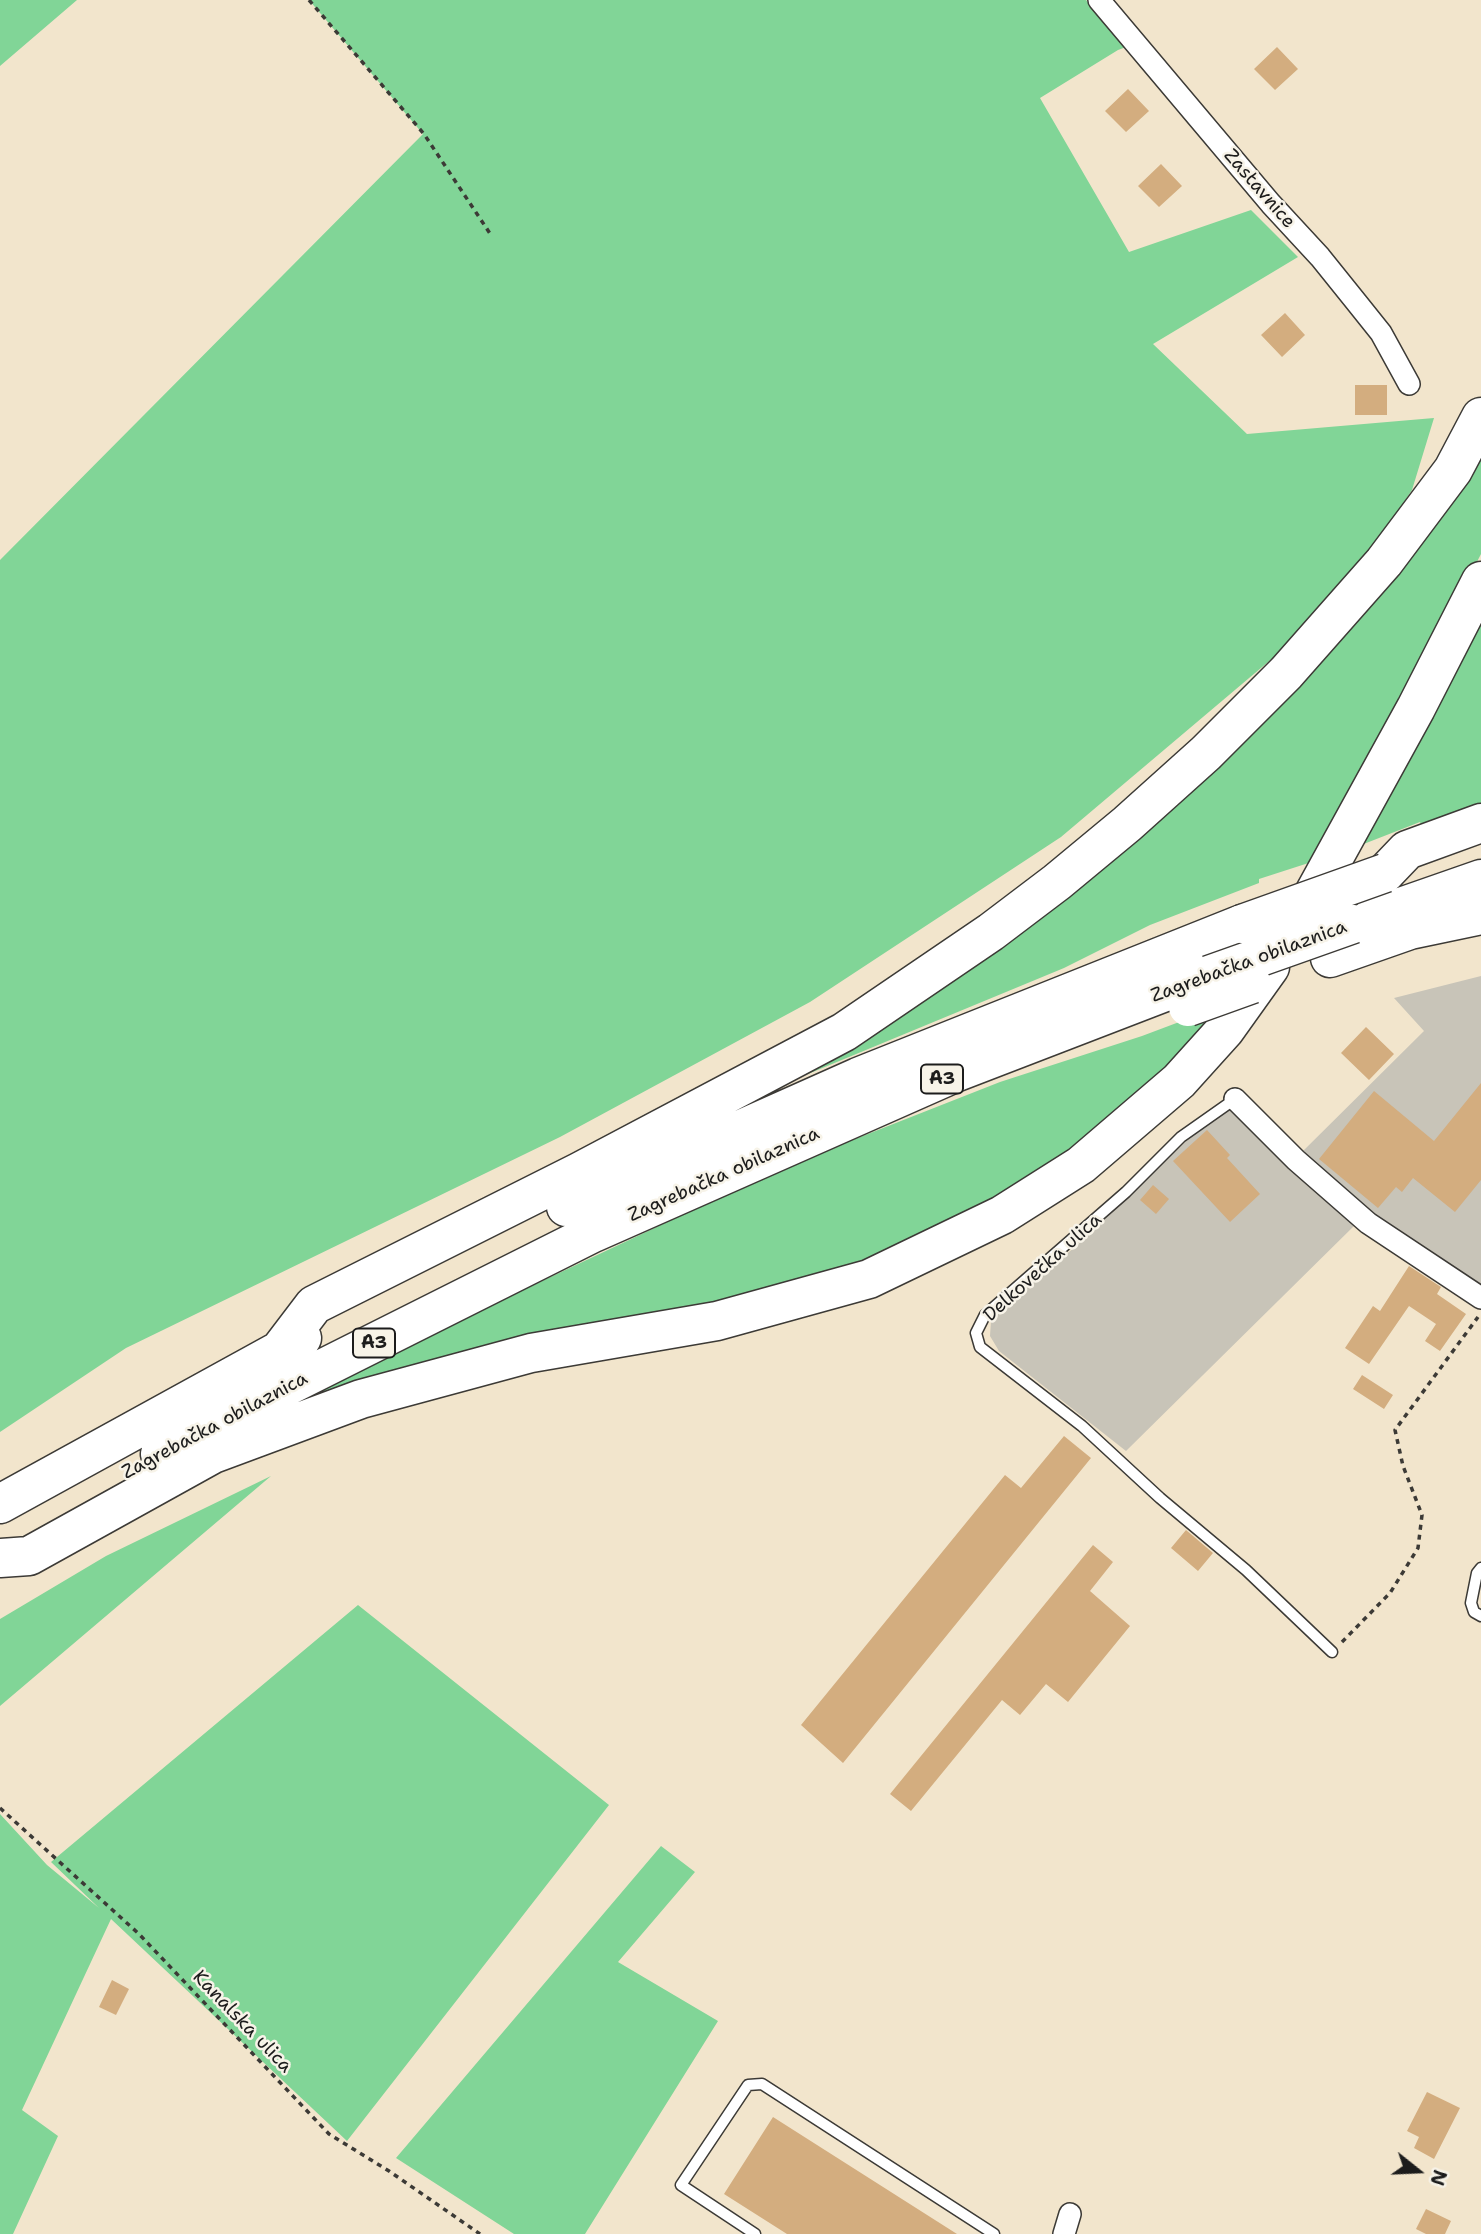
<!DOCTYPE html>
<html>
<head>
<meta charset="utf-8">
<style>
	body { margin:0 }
	#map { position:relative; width:1481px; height:2234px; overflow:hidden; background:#f2e5cc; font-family:"Shantell Sans",sans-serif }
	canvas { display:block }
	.north { position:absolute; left:1383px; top:2136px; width:70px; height:70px; -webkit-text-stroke:5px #f7f3e8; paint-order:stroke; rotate:108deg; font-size:19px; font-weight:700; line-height:28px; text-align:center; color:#1c1c1c }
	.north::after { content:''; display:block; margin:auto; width:24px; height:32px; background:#1c1c1c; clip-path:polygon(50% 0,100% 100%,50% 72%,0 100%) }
</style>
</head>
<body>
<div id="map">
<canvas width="1481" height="2234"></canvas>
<div class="north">N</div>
</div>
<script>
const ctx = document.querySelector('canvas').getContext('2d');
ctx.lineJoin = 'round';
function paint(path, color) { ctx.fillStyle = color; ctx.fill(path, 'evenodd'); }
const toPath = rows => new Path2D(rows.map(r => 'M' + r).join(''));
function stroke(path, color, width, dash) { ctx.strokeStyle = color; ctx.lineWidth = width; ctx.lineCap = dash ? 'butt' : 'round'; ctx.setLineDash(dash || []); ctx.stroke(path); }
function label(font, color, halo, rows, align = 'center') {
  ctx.font = font + ' "Shantell Sans",sans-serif'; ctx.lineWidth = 5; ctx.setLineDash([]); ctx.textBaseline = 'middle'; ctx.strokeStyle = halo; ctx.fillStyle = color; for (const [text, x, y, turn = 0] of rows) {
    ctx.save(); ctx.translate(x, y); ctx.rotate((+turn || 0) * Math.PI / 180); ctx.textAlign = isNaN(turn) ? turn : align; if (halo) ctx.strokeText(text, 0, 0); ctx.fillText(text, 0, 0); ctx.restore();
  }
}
paint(toPath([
	[1481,976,1481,1288,1379,1218,1328,1180,1301,1153,1424,1031,1394,998],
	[1229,1108,1355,1225,1126,1451,999,1351,990,1336,991,1321,1016,1296,1075,1247,1200,1128]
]), '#c8c4b8');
paint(toPath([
	[0,0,77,0,0,66],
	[309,0,1086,0,1126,47,1118,50,1040,98,1129,252,1251,210,1298,257,1153,344,1247,434,1434,418,1412,490,1363,564,1300,635,1061,837,810,1002,560,1137,126,1348,0,1432,0,560,423,134],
	[1481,441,1481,554,1324,858,1259,879,1259,883,1150,925,1064,968,762,1093,1107,856],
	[1481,604,1481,807,1422,827,1420,822,1356,847],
	[1227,1004,1179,1061,1040,1178,858,1269,308,1400,311,1395,506,1298,784,1167,1000,1082,1142,1036],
	[271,1476,0,1706,0,1619,106,1556],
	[358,1605,609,1805,347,2141,111,1919,22,2110,58,2136,13,2234,0,2234,0,1814,47,1865,99,1908,51,1862],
	[661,1846,695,1872,618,1962,718,2021,585,2234,514,2234,396,2158]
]), '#81d597');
paint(toPath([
	[1277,47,1298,69,1275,90,1254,69],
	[1128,89,1149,111,1126,132,1105,111],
	[1161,164,1182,186,1159,207,1138,186],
	[1285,313,1305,335,1282,357,1261,335],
	[1355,385,1387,385,1387,415,1355,415],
	[1366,1027,1394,1054,1369,1080,1341,1053],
	[1481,1083,1481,1180,1455,1212,1413,1178,1402,1192,1396,1187,1378,1208,1319,1159,1374,1091,1434,1141],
	[1207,1130,1230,1155,1227,1158,1260,1194,1230,1222,1173,1161],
	[1153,1185,1169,1199,1156,1214,1140,1200],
	[1409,1266,1441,1287,1437,1294,1466,1314,1440,1351,1425,1341,1436,1324,1409,1306,1369,1364,1345,1348,1373,1306,1380,1311],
	[1362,1375,1393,1395,1384,1409,1353,1389],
	[1064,1436,1091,1458,843,1763,801,1725,1005,1475,1021,1488],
	[1186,1530,1213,1553,1198,1571,1171,1548],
	[1093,1545,1113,1562,1090,1591,1130,1626,1068,1702,1046,1684,1020,1715,1002,1700,911,1811,890,1794],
	[112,1980,129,1989,116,2015,99,2007],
	[1427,2092,1460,2108,1434,2159,1414,2148,1419,2137,1407,2131],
	[773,2117,957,2234,787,2234,724,2194],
	[1426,2209,1451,2221,1445,2234,1426,2234,1416,2229]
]), '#d3ad7f');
const lane = toPath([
	[1235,1099,1181,1137,1126,1192,985,1315,976,1333,980,1347,1082,1426,1160,1498,1246,1570,1332,1652],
	[1481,1568,1477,1573,1471,1603,1474,1612,1481,1616],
	[755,2234,681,2185,748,2085,762,2084,994,2234]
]);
const street = toPath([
	[1099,0,1271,204,1320,257,1357,303,1381,333,1409,384],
	[1235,1099,1296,1160,1368,1223,1481,1298],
	[1064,2234,1070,2214]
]);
const highway = toPath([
	[1385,873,1407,850,1481,823],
	[1372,917,1481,879],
	[1300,919,1416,708,1481,581],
	[1330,958,1410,930,1481,915],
	[566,1207,858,1077,1242,924],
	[279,1351,314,1305,579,1172,844,1032,991,932,1057,882,1127,824,1206,753,1286,673,1384,562,1453,470,1481,417],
	[160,1454,206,1427,593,1233,957,1072,1209,975],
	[0,1504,302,1338],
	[0,1558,29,1556,213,1454,361,1399,531,1353,717,1321,869,1279,1002,1215,1081,1165,1179,1081,1225,1030,1270,967]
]);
stroke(lane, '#3c3a36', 13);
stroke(street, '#3c3a36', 24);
stroke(highway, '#3c3a36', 41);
stroke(toPath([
	[309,0,424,134,491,235],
	[1342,1642,1390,1593,1418,1548,1422,1515,1403,1466,1395,1430,1478,1317],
	[0,1808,139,1934,329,2134,389,2171,480,2234]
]), '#3c3a36', 3.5, [5, 5]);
stroke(lane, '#fff', 10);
stroke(street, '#fff', 21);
stroke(highway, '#fff', 38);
const highwayBridge = toPath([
	[1242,924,1385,873],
	[1209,975,1353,924],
	[1188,1007,1252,984]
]);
stroke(highwayBridge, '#3c3a36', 41, []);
stroke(highwayBridge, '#fff', 38);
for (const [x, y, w] of [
	[942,1079,42],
	[374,1343,42]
]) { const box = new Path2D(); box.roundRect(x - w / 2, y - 14.5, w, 29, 5); ctx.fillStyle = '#f7f3e8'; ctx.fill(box); stroke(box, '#1c1c1c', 2); }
label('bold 18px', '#1c1c1c', null, [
	["A3",942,1079],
	["A3",374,1343]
]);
label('19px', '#1c1c1c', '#f7f3e8', [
	["Zastavnice",1259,189,49],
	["Zagrebačka obilaznica",1249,962,-20],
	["Zagrebačka obilaznica",724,1175,-24],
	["Delkovečka ulica",1043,1268,-42],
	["Zagrebačka obilaznica",215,1426,-28],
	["Kanalska ulica",242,2022,46]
]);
</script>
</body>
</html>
